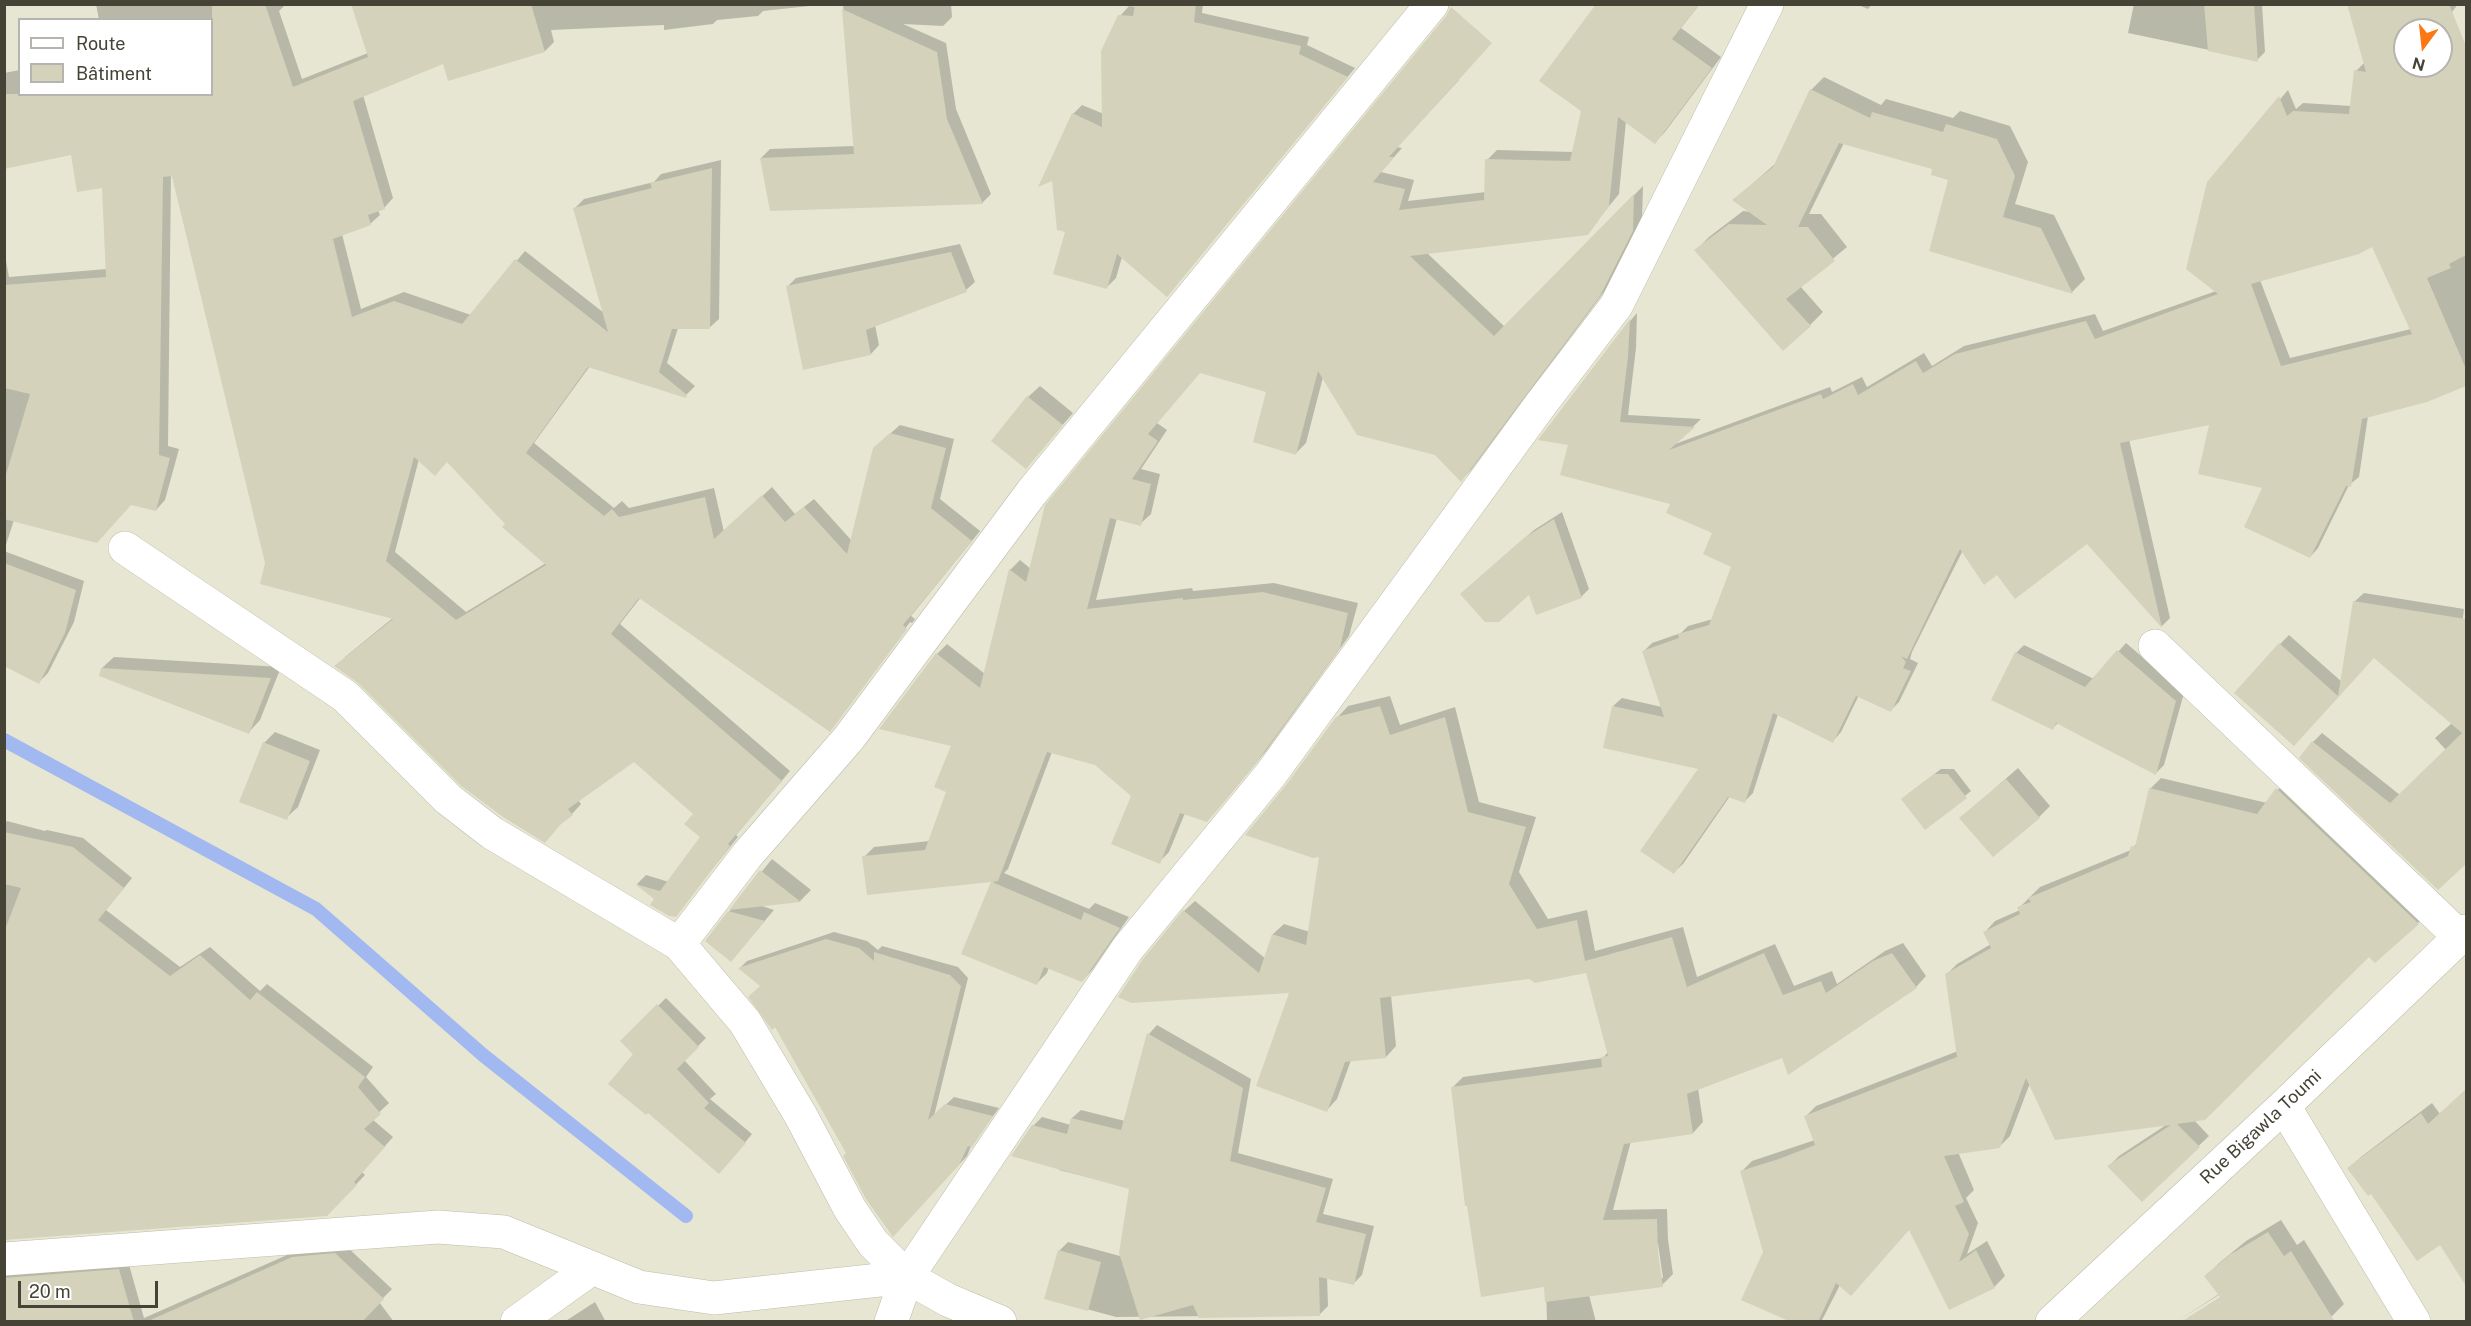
<!DOCTYPE html>
<html>
<head>
<meta charset="utf-8">
<style>
	body { margin:0 }
	#map { position:relative; width:2471px; height:1326px; overflow:hidden; background:#f3f2e5; font-family:"Public Sans",sans-serif }
	canvas { display:block }
	.frame { position:absolute; inset:0; border:6px solid #454335; pointer-events:none }
	.legend { position:absolute; left:18px; top:18px; width:195px; height:78px; box-sizing:border-box; background:#fff; border:2px solid #b5b4ae; margin:0; padding:8px 10px; list-style:none; font-size:18px; color:#454335 }
	.legend li { display:flex; align-items:center; gap:12px; height:30px }
	.legend b { width:30px; border:2px solid #b5b4ae }
	.north { position:absolute; left:2393px; top:18px; width:60px; height:60px; box-sizing:border-box; background:#fff; border:2px solid #b5b4ae; border-radius:50%; rotate:195deg; font-size:16px; font-weight:700; line-height:24px; text-align:center; color:#454335 }
	.north::after { content:''; display:block; margin:auto; width:21px; height:27px; background:#fb7814; clip-path:polygon(50% 0,100% 100%,50% 72%,0 100%) }
	.scale { position:absolute; left:18px; top:1281px; width:140px; height:27px; box-sizing:border-box; border:3px solid #454335; border-top:0; padding-left:8px; font-size:18px; line-height:21px; white-space:nowrap; color:#454335; -webkit-text-stroke:4px #fff; paint-order:stroke }
</style>
</head>
<body>
<div id="map">
<canvas width="2471" height="1326"></canvas>
<div class="frame"></div>
<ul class="legend">
<li><b style="height:8px;background:#fff"></b>Route</li>
<li><b style="height:16px;background:#d4d2bb"></b>Bâtiment</li>
</ul>
<div class="north">N</div>
<div class="scale">20 m</div>
</div>
<script>
const ctx = document.querySelector('canvas').getContext('2d');
ctx.lineJoin = 'round';
function paint(path, color) { ctx.fillStyle = color; ctx.fill(path, 'evenodd'); }
const toPath = rows => new Path2D(rows.map(r => 'M' + r).join(''));
function stroke(path, color, width, dash) { ctx.strokeStyle = color; ctx.lineWidth = width; ctx.lineCap = dash ? 'butt' : 'round'; ctx.setLineDash(dash || []); ctx.stroke(path); }
function label(font, color, halo, rows, align = 'center') {
  ctx.font = font + ' "Public Sans",sans-serif'; ctx.lineWidth = 4.5; ctx.setLineDash([]); ctx.textBaseline = 'middle'; ctx.strokeStyle = halo; ctx.fillStyle = color; for (const [text, x, y, turn = 0] of rows) {
    ctx.save(); ctx.translate(x, y); ctx.rotate((+turn || 0) * Math.PI / 180); ctx.textAlign = isNaN(turn) ? turn : align; if (halo) ctx.strokeText(text, 0, 0); ctx.fillText(text, 0, 0); ctx.restore();
  }
}
paint(toPath([
	[5,5,2466,5,2466,1321,5,1321],
	[20,20,212,20,212,94,20,94],
	[2405,30,2441,30,2441,66,2405,66]
]), '#e7e6d3');
paint(toPath([
	[96,4,286,4,279,11,302,79,368,53,353,4,828,4,763,11,758,16,717,20,713,24,664,30,664,25,551,30,554,42,545,51,444,62,363,95,393,198,384,208,378,210,380,215,370,224,342,234,361,309,404,292,471,315,525,251,604,313,575,208,584,199,654,182,661,174,721,160,719,319,709,328,678,328,667,363,695,386,685,396,590,366,534,443,614,508,622,501,629,508,714,488,724,532,772,487,795,514,814,499,852,541,884,439,900,425,954,439,940,499,980,531,911,616,915,619,912,623,910,622,835,722,641,597,620,624,790,771,736,835,738,837,675,915,637,884,646,875,669,882,702,837,695,814,634,760,578,800,581,804,572,814,345,657,394,617,267,563,171,171,168,446,179,449,165,500,156,510,131,503,14,520,4,551,4,250,9,277,107,269,103,186,73,153,4,167,4,73,20,70,20,94,212,94,212,20,99,20],
	[419,459,448,460,546,563,466,612,395,552],
	[843,4,951,4,952,17,943,26,903,24,946,43,956,109,991,194,982,203,761,158,770,149,855,146],
	[1136,4,1203,4,1202,13,1309,37,1307,45,1355,68,1167,295,1122,257,1116,278,1107,287,1067,231,1073,114,1082,105,1104,114,1120,16,1129,6,1136,7],
	[1610,4,1700,4,1681,28,1721,57,1665,132,1655,142,1626,121,1619,194,1587,233,1427,253,1505,327,1643,186,1642,219,1610,284,1471,470,1461,480,1436,454,1323,377,1306,443,1296,453,1268,391,1201,371,1157,423,1167,430,1141,469,1160,474,1151,514,1140,524,1117,518,1096,600,1192,588,1193,591,1274,583,1358,603,1349,636,1266,751,1217,810,1207,820,1185,813,1169,852,1159,862,1133,796,1096,763,1052,752,1008,869,1004,873,1089,909,1095,903,1129,917,1092,970,1082,981,1049,967,1047,973,1037,983,963,953,994,880,864,857,874,847,930,841,948,791,953,745,937,654,947,644,985,674,1010,570,1020,560,1031,569,1415,59,1459,80,1397,147,1402,148,1381,172,1414,180,1408,201,1486,192,1487,160,1497,150,1574,152],
	[1856,4,1872,4,1868,9],
	[2134,4,2262,4,2265,52,2257,60,2128,33],
	[2349,4,2458,4,2439,30,2405,30,2405,66,2441,66,2441,34,2466,95,2466,384,2428,401,2368,416,2359,477,2349,485,2318,548,2310,557,2264,487,2211,423,2129,439,2170,618,2162,626,2087,542,1997,573,1963,550,1912,652,1910,659,1918,663,1899,702,1891,710,1859,695,1841,732,1833,741,1778,714,1753,793,1745,801,1730,796,1683,864,1674,872,1700,768,1613,706,1622,698,1662,707,1644,651,1652,643,1681,633,1688,626,1713,619,1733,567,1714,532,1673,503,1570,444,1541,439,1631,320,1637,313,1636,348,1628,415,1701,419,1675,444,1830,387,1832,392,1862,377,1867,387,1924,353,1932,366,1964,346,2095,314,2103,331,2216,291,2209,182,2288,90,2296,109,2303,103,2351,106,2356,71,2365,62],
	[2373,244,2411,329,2290,358,2260,280],
	[1824,77,1881,105,1886,99,1953,118,1960,111,2010,126,2028,162,2015,204,2054,215,2085,279,2072,292,1931,250,1950,179,1934,168,1844,143,1809,214,1821,214,1847,247,1800,286,1823,312,1810,325,1696,250,1709,237,1743,211,1751,212,1734,200,1776,163,1811,90],
	[960,244,975,282,966,290,875,325,879,345,871,354,787,287,796,278],
	[1040,386,1073,413,1026,467,1028,397],
	[1562,512,1589,589,1581,597,1470,586,1534,530],
	[4,551,84,581,74,622,48,673,39,682,4,664],
	[2364,593,2464,609,2460,640,2466,647,2466,862,2438,888,2313,742,2322,733,2400,795,2446,750,2435,738,2452,723,2374,657,2303,735,2280,644,2289,635,2342,682,2354,602],
	[2126,643,2184,693,2164,765,2156,773,2058,723,2053,728,2016,653,2024,645,2094,679],
	[114,657,281,667,260,720,249,732,102,668],
	[1390,696,1400,725,1455,707,1479,802,1536,817,1519,872,1548,919,1587,910,1595,951,1683,927,1697,977,1775,944,1794,986,1832,971,1837,984,1885,951,1903,943,1926,976,1916,987,1782,1056,1698,1088,1703,1122,1693,1133,1631,1141,1613,1210,1667,1209,1668,1240,1673,1274,1662,1285,1589,1295,1596,1322,1547,1322,1546,1286,1452,1088,1463,1077,1603,1058,1608,1052,1587,971,1391,995,1396,1046,1386,1057,1351,1060,1337,1099,1327,1110,1291,991,1131,1001,1184,911,1195,901,1266,959,1273,934,1284,924,1310,932,1321,855,1287,786,1337,718,1348,706],
	[1655,1244,1658,1244,1663,1278,1660,1278],
	[275,732,320,750,298,807,286,818,264,743],
	[2018,768,2050,806,2039,817,1961,818],
	[1941,769,1954,769,1971,791,1925,828,1908,794],
	[2161,778,2267,803,2288,778,2429,913,2375,961,2369,955,2194,1120,2209,1136,2142,1200,2109,1166,2119,1156,2169,1123,2030,1083,2010,1136,2000,1146,1958,1152,1974,1190,1966,1198,1978,1223,1967,1254,1987,1241,2005,1276,1994,1287,1910,1229,1840,1285,1821,1322,1794,1322,1765,1252,1741,1172,1752,1161,1815,1140,1806,1116,1816,1106,1958,1051,1946,975,1957,964,1991,944,1985,932,1995,921,2020,910,2019,908,2040,887,2131,850,2138,842,2150,789],
	[7,821,45,831,47,830,83,838,132,878,106,910,180,967,210,947,260,991,267,984,373,1067,366,1077,389,1103,372,1119,393,1137,362,1172,365,1175,327,1215,4,1239,4,824],
	[772,859,811,890,800,901,759,905,774,910,731,960,729,912],
	[834,932,867,941,878,950,882,946,958,967,968,978,934,1116,954,1097,999,1108,971,1146,967,1156,901,1227,848,1154,762,985,740,968,747,961],
	[666,998,706,1038,684,1060,716,1094,710,1099,752,1134,727,1164,622,1041],
	[1157,1025,1251,1079,1238,1153,1333,1179,1323,1214,1374,1226,1362,1275,1354,1283,1327,1277,1328,1306,1319,1315,1116,1317,1046,1298,1059,1251,1068,1242,1120,1256,1131,1188,1059,1170,1060,1167,1033,1126,1042,1117,1071,1125,1072,1118,1081,1110,1125,1121,1149,1034],
	[2466,1090,2466,1283,2440,1243,2371,1192,2349,1168,2361,1157,2432,1103,2440,1114],
	[2281,1220,2297,1245,2304,1240,2344,1304,2332,1316,2323,1322,2227,1294,2225,1291,2176,1322,2219,1294,2206,1277,2218,1264,2246,1241],
	[345,1245,392,1289,379,1302,394,1322,4,1322,4,1266,128,1261,144,1318,303,1248],
	[595,1302,606,1322,564,1322]
]), '#0003');
stroke(toPath([
	[4,740,316,909,483,1055,686,1216]
]), '#a1b9f0', 14);
paint(toPath([
	[212,4,265,4,293,87,368,57,351,4,531,4,545,52,448,81,443,64,353,101,385,209,368,215,371,225,333,239,352,317,394,301,462,324,515,259,608,332,573,208,652,188,650,183,712,168,710,329,672,329,659,372,687,395,686,398,588,367,526,453,604,516,612,509,619,517,705,497,714,539,762,495,785,522,804,507,847,554,873,448,890,433,946,448,931,508,972,541,903,625,907,629,830,732,639,598,611,634,782,781,728,844,730,846,676,917,669,916,650,905,654,899,635,884,660,891,700,837,684,824,693,814,634,762,568,809,573,815,560,825,545,843,503,817,460,785,358,683,334,666,393,619,260,584,265,563,172,176,163,177,159,455,170,458,156,511,131,505,97,543,4,519,4,481,30,394,4,388,4,285,106,277,102,188,77,192,71,155,4,169,4,94,212,94],
	[414,457,435,476,447,462,505,524,502,527,546,565,456,620,386,561],
	[1135,4,1196,4,1194,22,1301,46,1299,54,1348,77,1167,297,1117,254,1107,289,1053,274,1065,232,1057,230,1052,181,1038,187,1072,113,1102,127,1101,51,1118,15,1133,16],
	[1596,4,1700,4,1672,39,1712,68,1655,144,1618,117,1609,206,1588,235,1410,256,1494,336,1634,194,1633,231,1600,296,1461,482,1435,455,1357,435,1318,371,1296,455,1253,442,1266,392,1200,373,1148,434,1158,441,1132,479,1151,484,1141,526,1110,518,1087,609,1183,598,1183,600,1263,592,1348,613,1340,648,1256,763,1207,822,1180,813,1160,864,1111,844,1131,796,1095,765,1047,752,998,881,992,882,1081,920,1084,912,1120,928,1082,982,1044,967,1037,985,961,954,991,882,867,895,862,856,925,850,946,792,934,787,951,746,879,729,936,653,980,688,1009,569,1026,582,1045,505,1446,16,1451,7,1492,43,1389,157,1394,157,1373,182,1405,189,1399,210,1484,200,1485,159,1570,161,1581,111,1539,81],
	[2204,4,2254,4,2258,62,2208,51],
	[2347,4,2449,4,2466,46,2466,255,2449,264,2451,268,2427,278,2466,369,2466,386,2427,402,2362,419,2351,487,2346,486,2310,558,2244,527,2262,488,2198,474,2209,425,2120,443,2162,628,2087,544,2015,599,1997,575,1984,585,1960,549,1907,659,1901,656,1906,662,1903,668,1911,671,1891,712,1856,696,1833,743,1773,713,1745,803,1728,797,1674,874,1640,851,1698,769,1603,748,1612,706,1664,717,1642,651,1679,638,1678,634,1709,625,1731,567,1703,554,1712,533,1666,513,1670,504,1560,475,1568,445,1538,440,1630,319,1628,357,1620,422,1695,427,1669,450,1821,394,1823,399,1853,384,1858,395,1916,361,1923,373,1955,354,2086,321,2095,339,2218,294,2186,269,2207,182,2279,96,2287,116,2293,111,2349,114,2354,70,2366,72],
	[2405,30,2441,30,2441,66,2405,66],
	[2372,247,2412,334,2281,366,2251,284,2359,254],
	[842,9,937,52,947,119,983,204,770,211,760,158,854,154],
	[1810,89,1870,118,1872,112,1943,132,1946,124,1997,139,2015,176,2003,217,2041,228,2073,294,1929,251,1948,180,1931,175,1932,169,1839,143,1798,227,1808,227,1835,261,1786,299,1811,326,1783,351,1694,250,1729,224,1767,225,1732,200,1773,167],
	[951,252,967,292,866,330,871,355,803,370,786,286],
	[1027,396,1063,425,1026,469,991,441],
	[1554,519,1582,598,1536,615,1529,595,1499,622,1485,622,1460,594,1524,538],
	[4,563,76,590,65,633,39,684,4,666],
	[2353,601,2466,619,2466,864,2438,890,2299,758,2312,741,2390,803,2462,733,2374,658,2294,746,2234,693,2279,643,2338,696],
	[2117,650,2176,701,2156,775,2056,723,2053,730,1991,700,2015,652,2085,687],
	[101,668,271,678,249,734,99,676],
	[1380,706,1390,735,1445,717,1468,812,1526,827,1509,884,1537,929,1577,920,1585,961,1672,937,1687,987,1764,953,1783,995,1821,981,1826,993,1873,961,1892,953,1917,988,1788,1075,1782,1058,1687,1094,1693,1134,1624,1144,1603,1220,1657,1219,1658,1252,1663,1287,1545,1302,1544,1287,1481,1297,1467,1206,1465,1206,1451,1087,1602,1067,1601,1057,1608,1056,1586,973,1535,983,1529,979,1380,998,1386,1058,1345,1062,1327,1112,1256,1086,1289,993,1131,1003,1118,997,1143,959,1183,910,1259,973,1272,934,1306,945,1319,857,1313,858,1245,835,1286,785,1336,717],
	[263,742,310,761,287,820,239,802],
	[1934,774,1948,774,1967,798,1925,830,1901,799],
	[2006,779,2040,818,1993,857,1959,818],
	[2149,788,2257,814,2276,788,2419,924,2375,963,2369,957,2205,1120,2177,1124,2200,1147,2142,1202,2107,1166,2171,1125,2055,1140,2026,1078,2000,1148,1944,1156,1964,1202,1955,1206,1969,1234,1959,1262,1976,1250,1995,1288,1949,1310,1909,1230,1851,1296,1836,1283,1818,1322,1791,1322,1741,1300,1763,1252,1740,1171,1779,1159,1815,1145,1804,1116,1957,1057,1945,974,1991,948,1983,932,2020,914,2017,907,2031,902,2028,898,2128,856,2131,846,2135,847],
	[4,832,73,847,124,888,98,920,170,976,200,955,250,1000,257,992,365,1077,358,1087,381,1114,364,1129,385,1147,354,1182,357,1185,327,1216,4,1240,4,932,21,888,4,884],
	[760,870,801,902,729,910],
	[728,911,765,921,731,962,705,941],
	[826,939,859,948,874,961,874,952,950,975,961,986,928,1120,945,1104,993,1116,972,1147,968,1146,959,1165,893,1237,866,1199,843,1156,846,1153,775,1027,772,1030,748,997,760,986,738,968],
	[657,1004,699,1047,677,1069,709,1103,704,1108,746,1143,719,1174,648,1113,646,1115,608,1084,633,1054,620,1041],
	[1147,1033,1243,1088,1230,1161,1326,1188,1316,1222,1366,1234,1354,1285,1319,1277,1320,1316,1199,1318,1193,1305,1140,1320,1119,1253,1129,1189,1011,1156,1032,1125,1067,1134,1071,1118,1121,1130],
	[2466,1089,2466,1286,2440,1245,2417,1261,2371,1194,2368,1196,2347,1168,2421,1113,2428,1124],
	[2268,1232,2284,1256,2291,1251,2335,1322,2181,1322,2220,1297,2204,1276,2231,1254],
	[1058,1250,1101,1262,1088,1311,1044,1299],
	[335,1253,384,1299,362,1322,146,1322,292,1257],
	[119,1269,134,1322,4,1322,4,1278]
]), '#d4d2bb');
const minor = toPath([
	[125,548,345,696,448,799,492,833,679,944,745,1022,801,1116,850,1209,873,1243,907,1277,948,1300,1000,1322],
	[2155,646,2460,937],
	[679,944,748,854,849,738,1032,492,1432,4],
	[2284,1106,2414,1322],
	[4,1259,438,1227,504,1232,639,1287,714,1298,907,1277],
	[517,1322,592,1268],
	[891,1322,907,1277,1128,948,1271,774,1541,404,1616,306,1767,4],
	[2052,1322,2284,1106,2466,931]
]);
stroke(minor, '#bebda8', 34);
stroke(minor, '#fff', 33);
label('18px', '#454335', '#fff', [
	["Rue Bigawla Toumi",2261,1127,-43]
]);
</script>
</body>
</html>
